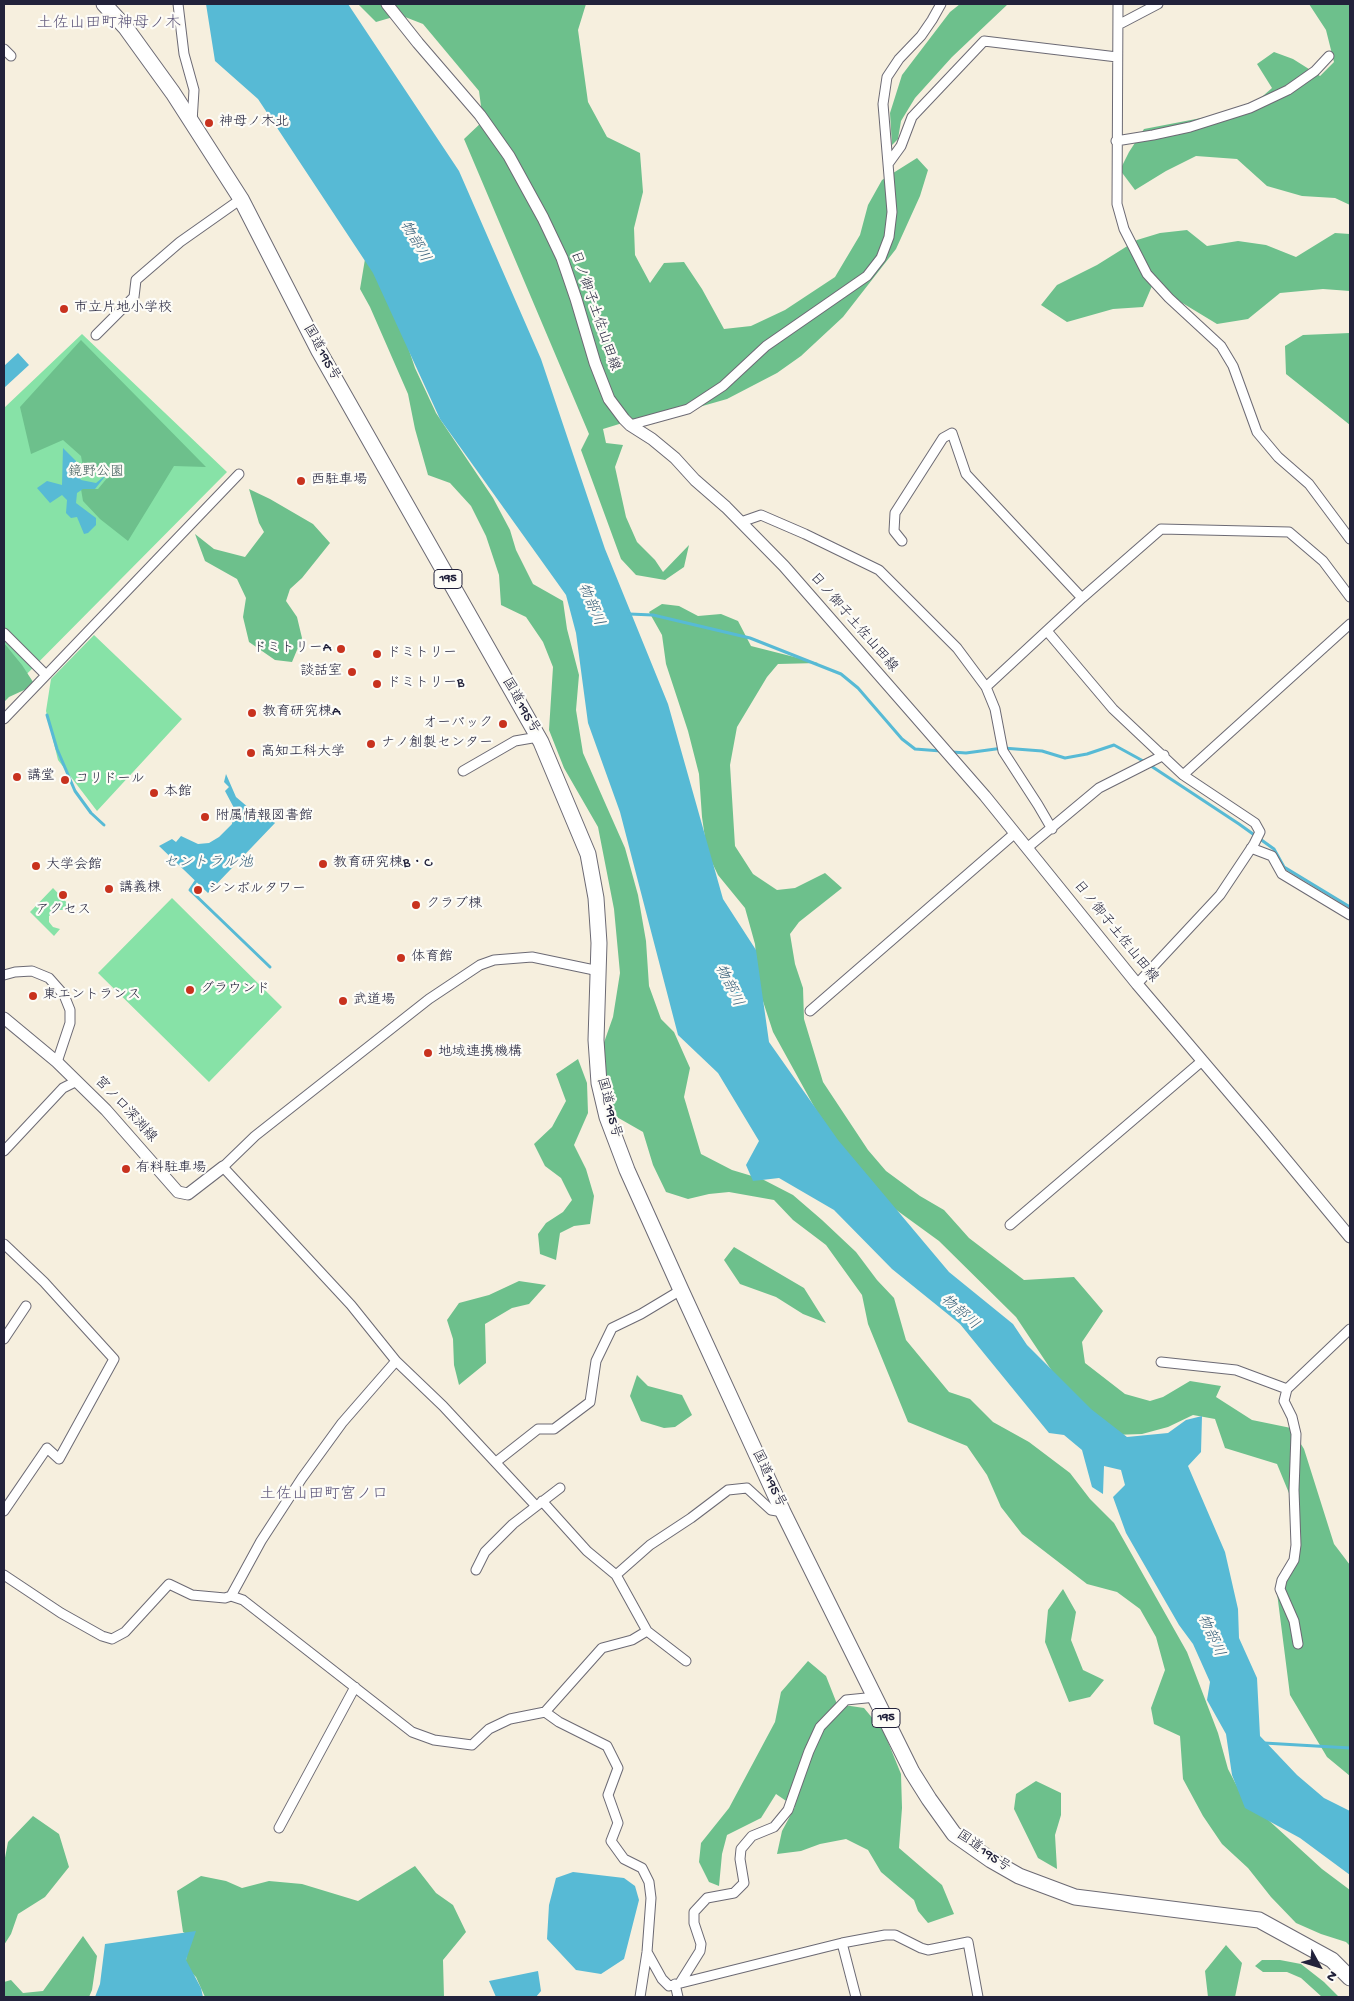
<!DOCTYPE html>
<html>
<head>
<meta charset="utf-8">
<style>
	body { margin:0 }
	#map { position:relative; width:1354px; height:2001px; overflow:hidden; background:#f6efde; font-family:"Gochi Hand",sans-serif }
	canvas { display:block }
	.frame { position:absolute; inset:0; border:5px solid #22223b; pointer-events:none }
	.north { position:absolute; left:1294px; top:1941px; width:50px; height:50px; -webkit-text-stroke:4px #fdfcf7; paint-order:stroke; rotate:129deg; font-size:14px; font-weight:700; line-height:20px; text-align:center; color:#22223b }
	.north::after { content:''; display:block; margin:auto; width:18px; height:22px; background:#22223b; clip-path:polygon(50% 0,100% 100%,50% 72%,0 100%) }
</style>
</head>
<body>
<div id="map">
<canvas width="1354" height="2001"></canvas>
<div class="frame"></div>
<div class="north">N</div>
</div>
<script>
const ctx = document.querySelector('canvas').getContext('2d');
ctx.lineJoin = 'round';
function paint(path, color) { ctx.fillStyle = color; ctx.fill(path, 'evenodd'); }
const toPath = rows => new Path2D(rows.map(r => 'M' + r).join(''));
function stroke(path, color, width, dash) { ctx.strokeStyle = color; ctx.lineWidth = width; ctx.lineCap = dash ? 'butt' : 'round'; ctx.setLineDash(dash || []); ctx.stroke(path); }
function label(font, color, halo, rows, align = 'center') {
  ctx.font = font + ' "Gochi Hand","Klee One",sans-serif'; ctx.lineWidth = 4.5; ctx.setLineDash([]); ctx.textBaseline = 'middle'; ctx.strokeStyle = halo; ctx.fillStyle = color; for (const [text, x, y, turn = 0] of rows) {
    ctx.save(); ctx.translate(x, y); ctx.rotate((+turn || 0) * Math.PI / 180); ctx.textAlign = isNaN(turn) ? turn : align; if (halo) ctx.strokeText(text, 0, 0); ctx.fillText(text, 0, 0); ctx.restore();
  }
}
paint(toPath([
	[82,334,227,472,4,697,4,408],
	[94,635,182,719,97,811,58,760,46,711,51,679],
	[53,888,70,906,67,910,58,910,49,916,49,922,53,927,60,929,54,936,30,912],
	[172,898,282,1007,209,1082,98,973]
]), '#87e2a7');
paint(toPath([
	[358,4,586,4,578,30,588,102,607,137,640,153,643,192,634,228,635,255,650,283,664,263,684,262,702,289,724,329,751,326,785,310,835,277,860,235,868,205,882,180,917,158,928,170,920,196,896,249,843,317,801,356,777,373,727,399,699,407,629,421,603,429,606,443,623,445,615,467,626,517,637,542,655,560,663,572,689,545,684,567,665,580,636,575,621,559,581,450,589,434,464,139,483,121,479,91,423,24,400,15,376,22],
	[960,4,1008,4,952,57,915,98,901,121,898,139,892,145,890,113,902,75,950,12],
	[1309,4,1350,4,1350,205,1335,198,1302,196,1267,186,1237,159,1196,156,1166,171,1135,190,1120,170,1129,152,1144,129,1248,109,1272,88,1257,64,1274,52,1293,59,1320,76,1334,62,1326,30],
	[1187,230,1207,246,1238,241,1266,245,1296,257,1335,233,1350,234,1350,291,1323,289,1280,293,1248,319,1217,324,1184,304,1152,286,1143,307,1113,309,1067,322,1041,305,1057,285,1097,265,1137,240,1160,233],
	[365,259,383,280,402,329,415,368,436,413,493,498,510,530,516,550,533,584,563,601,567,629,579,675,576,710,583,753,625,848,638,895,646,941,649,986,661,1019,674,1032,690,1068,684,1097,701,1154,732,1170,762,1179,793,1195,822,1220,856,1252,877,1280,894,1298,906,1340,949,1392,970,1399,993,1422,1029,1442,1070,1473,1090,1499,1114,1523,1187,1652,1218,1733,1228,1769,1242,1796,1322,1869,1350,1890,1350,1946,1346,1942,1321,1934,1296,1923,1271,1897,1248,1868,1222,1844,1203,1816,1183,1779,1180,1736,1154,1724,1151,1708,1165,1670,1156,1637,1140,1609,1117,1592,1087,1584,1022,1534,1001,1507,987,1475,967,1446,908,1422,868,1324,862,1295,826,1245,793,1220,774,1200,729,1192,709,1194,688,1199,666,1192,653,1165,643,1132,615,1116,604,1086,601,1051,613,1017,620,973,614,909,598,827,564,768,549,730,553,667,543,642,526,617,501,605,499,575,486,536,471,506,450,483,428,475,415,429,408,394,370,307,360,289],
	[1350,333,1350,425,1286,374,1285,346,1303,335],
	[81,340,206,467,174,466,128,541,100,519,83,501,81,489,98,489,113,471,107,466,92,475,84,472,81,456,63,440,31,454,20,407],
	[249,489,270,499,313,524,330,543,302,578,290,589,286,601,297,617,302,638,292,662,275,660,249,642,243,617,246,598,237,579,205,561,195,534,214,549,245,557,264,532,259,523],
	[662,604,679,606,698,616,721,614,738,621,751,646,818,663,778,664,767,677,737,727,730,765,735,846,753,874,777,890,795,888,825,873,842,888,799,922,790,934,795,964,803,988,804,1019,823,1082,868,1150,886,1171,920,1196,944,1210,969,1238,1024,1280,1074,1277,1103,1311,1082,1342,1085,1363,1125,1394,1150,1401,1163,1397,1190,1381,1221,1386,1216,1397,1252,1420,1291,1428,1304,1449,1334,1544,1350,1565,1350,1776,1327,1757,1290,1695,1276,1585,1301,1540,1291,1498,1277,1464,1225,1448,1215,1419,1193,1415,1168,1427,1142,1434,1113,1435,1058,1380,1016,1317,939,1241,873,1193,822,1121,773,1032,759,989,755,944,745,908,718,875,707,852,702,817,699,774,688,731,666,664,662,635,649,612],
	[4,643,22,665,35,685,9,697,4,702],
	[578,1059,587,1083,588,1113,574,1145,586,1169,594,1196,590,1224,574,1226,560,1233,556,1260,540,1254,538,1234,546,1223,563,1212,572,1200,561,1178,545,1166,534,1144,552,1127,566,1101,556,1074],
	[734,1247,804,1288,826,1323,803,1314,776,1297,740,1284,724,1260],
	[519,1281,546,1285,529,1304,512,1308,485,1324,486,1363,459,1385,454,1365,453,1339,447,1320,459,1303,489,1295],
	[637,1375,648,1386,682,1395,692,1415,675,1427,664,1428,641,1421,630,1396],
	[1063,1589,1076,1612,1071,1640,1083,1670,1104,1680,1090,1697,1069,1702,1045,1642,1048,1610],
	[808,1661,826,1676,837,1704,864,1708,884,1732,901,1774,902,1808,899,1848,942,1885,954,1914,928,1923,918,1911,914,1900,881,1872,868,1850,846,1839,820,1844,801,1851,777,1854,782,1831,795,1807,776,1794,761,1818,727,1835,722,1854,719,1886,709,1882,699,1862,701,1843,729,1808,775,1722,781,1692],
	[1036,1781,1061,1793,1061,1815,1055,1835,1057,1869,1038,1858,1014,1809,1016,1794],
	[33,1816,59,1834,69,1867,45,1897,18,1914,11,1934,4,1945,4,1863,8,1842],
	[415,1866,436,1893,453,1905,466,1932,443,1960,444,1997,205,1997,196,1977,185,1966,190,1936,183,1932,177,1891,201,1876,226,1881,242,1888,269,1881,302,1884,358,1901],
	[83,1936,97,1956,92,1990,89,1997,4,1997,4,1982,11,1980,23,1993,43,1991],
	[1226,1945,1242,1963,1235,1997,1208,1997,1205,1971],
	[1262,1960,1280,1960,1301,1964,1324,1982,1339,1997,1322,1997,1301,1978,1287,1972,1263,1972,1255,1966]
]), '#6dc08c');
paint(toPath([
	[206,4,348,4,459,171,541,359,605,549,668,704,723,899,756,950,769,1042,838,1140,949,1272,1013,1324,1027,1345,1091,1409,1127,1437,1168,1433,1186,1420,1202,1416,1201,1452,1188,1466,1225,1552,1238,1609,1239,1638,1257,1678,1260,1736,1297,1775,1324,1798,1350,1811,1350,1875,1300,1838,1245,1808,1232,1775,1226,1734,1207,1700,1210,1682,1193,1644,1179,1625,1126,1533,1113,1497,1125,1485,1121,1470,1104,1466,1103,1494,1092,1487,1082,1450,1064,1435,1049,1433,960,1324,892,1269,834,1210,779,1178,753,1181,746,1165,759,1141,718,1073,678,1035,620,812,588,723,576,633,566,595,440,419,373,273,258,99,215,61],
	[18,353,29,365,4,388,4,366],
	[63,448,76,461,76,471,81,480,96,483,107,474,95,489,83,489,77,493,76,503,96,518,96,525,88,533,84,534,77,517,71,518,66,513,67,500,62,495,50,503,37,488,47,481,62,485],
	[226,774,236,797,249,808,264,812,275,823,208,893,159,846,172,839,176,842,181,836,198,844,209,843,219,837,232,824,234,808,225,791,229,787,224,782],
	[573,1872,624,1878,635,1886,639,1900,624,1959,601,1974,576,1970,547,1939,549,1905,556,1878],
	[196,1931,186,1960,201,1988,203,1997,95,1997,100,1984,105,1944],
	[538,1971,541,1991,536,1997,496,1997,489,1981]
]), '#57bad5');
stroke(toPath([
	[629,614,653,615,750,638,841,674,858,688,902,739,915,749,941,751],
	[47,715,57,749,75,791,91,813,104,825],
	[952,752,966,753,1003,748,1042,751,1065,758,1087,754,1114,745,1145,762,1239,824,1274,849,1284,867,1350,907],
	[196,881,190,890,270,967],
	[1264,1743,1350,1748]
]), '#57bad5', 3);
const street = toPath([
	[178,4,184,54,194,90,192,122],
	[1118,4,1117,204,1124,229,1147,274,1169,298,1221,346,1233,366,1257,432,1278,457,1309,484,1350,539],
	[1118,25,1158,4],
	[4,49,11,56],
	[1116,141,1153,135,1190,127,1250,108,1288,90,1315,71,1329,56],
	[888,164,901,146,912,117,984,41,1117,57],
	[96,335,134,297,136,280,180,242,241,199],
	[630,425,688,409,723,386,766,346,867,276,881,258,889,237,892,212,883,104,887,77,899,59,921,36,932,20,941,4],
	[741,522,761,515,805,534,879,570,957,648,986,687,995,709,1003,751,1038,805,1052,829],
	[902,541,894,531,895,513,943,438,952,433,966,474,1082,598],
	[1047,631,1113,709,1183,775,1255,823,1260,832,1254,844,1220,895,1137,984],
	[4,633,46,675],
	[986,687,1082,598,1161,529,1289,532,1323,561,1350,597],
	[4,719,239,474],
	[463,771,515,741,538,737],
	[1183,775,1350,624],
	[1027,848,1099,788,1164,755],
	[1251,848,1272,856,1282,874,1350,915],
	[4,975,15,972,32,971,49,978,64,995,70,1010,70,1023,57,1062],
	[810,1011,1014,834],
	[4,1151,63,1088,77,1081],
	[1010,1225,1202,1061],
	[4,1244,44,1282,114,1359,59,1459,47,1448,4,1511],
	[4,1339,26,1306],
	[1161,1362,1236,1370,1287,1389],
	[496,1462,538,1429,554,1429,590,1402,596,1361,612,1328,641,1314,681,1290],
	[542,1501,587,1551,616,1575,647,1631,686,1661],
	[536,1506,443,1406,396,1361,351,1305,223,1167,255,1136,429,999,480,965,494,960,532,957,599,971],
	[476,1570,485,1552,513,1524,560,1488],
	[4,1575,61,1613,102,1636,112,1639,125,1632,169,1584,192,1595,225,1598,231,1596,243,1600,412,1732,434,1740,472,1745,489,1729,510,1719,545,1712,602,1648,632,1640,647,1631],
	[616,1575,650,1545,691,1518,728,1490,747,1488,771,1510,783,1512],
	[231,1596,261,1541,302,1478,342,1423,396,1361],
	[1298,1644,1294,1621,1280,1589,1282,1580,1294,1560,1296,1545,1294,1490,1296,1434,1292,1417,1284,1401,1287,1389,1350,1329],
	[545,1712,559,1722,607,1746,618,1768,608,1795,618,1823,611,1841,624,1859,642,1868,649,1882,651,1898,647,1952,640,1997],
	[279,1828,355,1687],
	[842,1943,856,1997],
	[647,1952,662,1979,669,1986,842,1943,885,1935,895,1935,921,1948,928,1950,968,1942,978,1997],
	[680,1983,700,1951,701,1944,694,1923,694,1912,707,1898,734,1893,744,1883,740,1859,741,1849,752,1836,774,1827,788,1810,809,1751,820,1727,846,1700,876,1697],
	[675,1984,678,1997]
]);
const secondary = toPath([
	[387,4,418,43,480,115,509,156,543,218,562,258,576,299,595,363,609,399,624,419,630,425,652,439,675,458,695,480,726,507,784,566,985,796,1137,984,1263,1132,1350,1237],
	[4,1018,57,1062,106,1110,178,1192,188,1194,223,1167]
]);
const highway = toPath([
	[104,4,126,28,173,93,241,199,319,351,541,742,588,854,596,898,599,943,596,1040,599,1083,607,1117,627,1170,681,1290,783,1512,912,1772,929,1799,954,1834,991,1860,1019,1876,1075,1897,1259,1920,1332,1960,1350,1978]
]);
stroke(street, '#6c6a74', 11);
stroke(secondary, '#6c6a74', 13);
stroke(highway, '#6c6a74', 17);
stroke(street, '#fff', 9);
stroke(secondary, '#fff', 11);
stroke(highway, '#fff', 15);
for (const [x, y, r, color] of [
	[209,123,5,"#c8321e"],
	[64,309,5,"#c8321e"],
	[301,481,5,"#c8321e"],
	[341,649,5,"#c8321e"],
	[377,654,5,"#c8321e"],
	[352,672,5,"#c8321e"],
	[377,684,5,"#c8321e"],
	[252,713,5,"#c8321e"],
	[503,724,5,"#c8321e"],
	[371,744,5,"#c8321e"],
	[251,753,5,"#c8321e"],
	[17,777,5,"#c8321e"],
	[65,780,5,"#c8321e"],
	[154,793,5,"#c8321e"],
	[205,817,5,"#c8321e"],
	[323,864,5,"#c8321e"],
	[36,866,5,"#c8321e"],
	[109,889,5,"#c8321e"],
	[198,890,5,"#c8321e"],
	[63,895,5,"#c8321e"],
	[416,905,5,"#c8321e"],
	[401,958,5,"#c8321e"],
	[190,990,5,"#c8321e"],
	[33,996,5,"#c8321e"],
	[343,1001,5,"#c8321e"],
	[428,1053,5,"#c8321e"],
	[126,1169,5,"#c8321e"]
]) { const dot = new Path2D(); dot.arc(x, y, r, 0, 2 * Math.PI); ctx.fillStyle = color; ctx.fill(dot); stroke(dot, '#fdfcf7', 2); }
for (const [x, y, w] of [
	[448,579,28],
	[886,1718,28]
]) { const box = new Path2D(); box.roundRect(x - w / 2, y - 9.5, w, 19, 4); ctx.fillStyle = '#fdfcf7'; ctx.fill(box); stroke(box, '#22223b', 1); }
label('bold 12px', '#22223b', null, [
	["195",448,579],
	["195",886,1718]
]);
label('14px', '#22223b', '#fdfcf7', [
	["神母ノ木北",219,123],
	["市立片地小学校",74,309],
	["西駐車場",311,481],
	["ドミトリーA",331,649,"right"],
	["ドミトリー",387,654],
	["談話室",342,672,"right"],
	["ドミトリーB",387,684],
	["教育研究棟A",262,713],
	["オーバック",493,724,"right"],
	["ナノ創製センター",381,744],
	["高知工科大学",261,753],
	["講堂",27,777],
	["コリドール",75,780],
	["本館",164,793],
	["附属情報図書館",215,817],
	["教育研究棟B・C",333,864],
	["大学会館",46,866],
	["講義棟",119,889],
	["シンボルタワー",208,890],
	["クラブ棟",426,905],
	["アクセス",63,911,"center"],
	["体育館",411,958],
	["グラウンド",200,990],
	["東エントランス",43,996],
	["武道場",353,1001],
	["地域連携機構",438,1053],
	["有料駐車場",136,1169]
], 'left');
label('14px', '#22223b', '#fdfcf7', [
	["日ノ御子土佐山田線",594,311,71],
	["国道195号",321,353,61],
	["日ノ御子土佐山田線",853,623,49],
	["国道195号",520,706,60],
	["日ノ御子土佐山田線",1115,932,51],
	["国道195号",608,1108,75],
	["宮ノ口深渕線",125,1110,47],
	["国道195号",768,1479,65],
	["国道195号",983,1852,35]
]);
label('14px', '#405c5b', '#fdfcf7', [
	["鏡野公園",96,473]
]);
label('italic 15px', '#375f79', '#fdfcf7', [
	["物部川",414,242,60],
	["物部川",590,605,67],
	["セントラル池",208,864],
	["物部川",728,986,64],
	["物部川",959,1313,41],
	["物部川",1210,1636,66]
]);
label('16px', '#5c5579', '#fdfcf7', [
	["土佐山田町神母ノ木",109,25],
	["土佐山田町宮ノ口",324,1496]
]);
</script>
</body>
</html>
